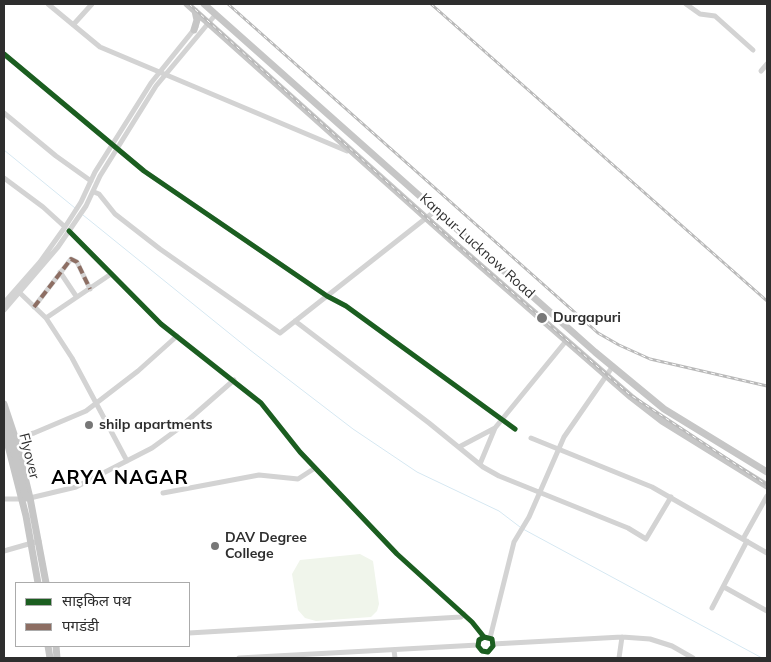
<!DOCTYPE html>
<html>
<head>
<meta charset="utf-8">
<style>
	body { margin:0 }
	#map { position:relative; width:771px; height:662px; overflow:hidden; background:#fff; font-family:Mulish,"Noto Sans Devanagari",sans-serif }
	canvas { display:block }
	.frame { position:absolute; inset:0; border:5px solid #2e2e2e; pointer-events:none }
	.legend { position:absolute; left:15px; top:582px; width:175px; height:65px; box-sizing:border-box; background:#fff; border:1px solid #ababab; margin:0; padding:6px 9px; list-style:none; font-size:15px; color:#2e2e2e }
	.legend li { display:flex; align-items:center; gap:10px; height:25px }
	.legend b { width:25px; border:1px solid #ababab }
</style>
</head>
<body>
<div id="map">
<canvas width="771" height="662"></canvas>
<div class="frame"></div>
<ul class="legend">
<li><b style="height:6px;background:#1b5e20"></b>साइकिल पथ</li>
<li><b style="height:6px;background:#8d6e63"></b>पगडंडी</li>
</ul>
</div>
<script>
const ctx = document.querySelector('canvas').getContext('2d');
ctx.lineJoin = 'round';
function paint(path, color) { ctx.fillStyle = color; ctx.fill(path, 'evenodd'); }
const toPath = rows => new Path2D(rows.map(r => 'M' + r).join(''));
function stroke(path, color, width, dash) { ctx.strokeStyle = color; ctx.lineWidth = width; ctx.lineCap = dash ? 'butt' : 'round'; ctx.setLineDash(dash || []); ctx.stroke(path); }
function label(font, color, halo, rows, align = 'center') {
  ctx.font = font + ' Mulish,sans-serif'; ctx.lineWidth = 5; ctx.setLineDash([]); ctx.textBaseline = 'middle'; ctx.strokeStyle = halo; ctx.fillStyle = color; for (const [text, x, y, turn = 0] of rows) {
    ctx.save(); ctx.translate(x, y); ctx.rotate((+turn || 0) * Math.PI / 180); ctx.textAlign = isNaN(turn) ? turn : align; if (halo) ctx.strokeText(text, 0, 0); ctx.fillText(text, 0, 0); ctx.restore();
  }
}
paint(toPath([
	[360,554,373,561,379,604,377,611,371,617,316,621,305,618,298,610,292,574,300,560]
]), '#f0f5eb');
stroke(toPath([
	[4,150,75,208],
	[83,215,250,350,353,429,417,472,499,511,520,527],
	[523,529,762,658]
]), '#d6e8f2', 1);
stroke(toPath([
	[48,4,100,47,347,151,349,150],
	[686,4,700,14,715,16,753,50],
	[73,25,92,4],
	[4,54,144,171,327,296,346,306,515,429],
	[761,71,767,64],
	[4,113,56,156,91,181],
	[4,178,43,207,65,227],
	[94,192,99,194,115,214,160,249,280,333,435,211],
	[69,231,161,324,261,403,300,452,397,554,472,622,484,637,492,639,493,646,488,652,482,651,478,646,479,640,484,637],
	[60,272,76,296],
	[20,293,46,318,72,358,127,461],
	[4,303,40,262,65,227,81,202,95,172,151,83,196,27],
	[34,307,71,259,77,262,90,289],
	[4,310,58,247,86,206,100,176,156,86,216,14],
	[46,318,111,274],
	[295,321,429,423,483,467,499,476,628,528,646,539,671,497],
	[531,438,652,487,767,553],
	[12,439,34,433,86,411,138,371,177,336],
	[459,447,495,428],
	[480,464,495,428,566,341],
	[163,493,259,475,298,479,315,468],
	[30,498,76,487,152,448,178,429,234,380],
	[4,499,22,499],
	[743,539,767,496],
	[4,551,39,541],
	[724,587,767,611],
	[712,608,747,541],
	[189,633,461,617,464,614],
	[490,638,514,542,529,517,564,437,613,366],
	[493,644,622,637,650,639,672,646,693,658],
	[394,650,395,658],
	[239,658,478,645],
	[619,658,622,637]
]), '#d3d3d3', 5);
stroke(toPath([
	[187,4,453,242,631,397,662,421,767,486],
	[204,4,595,352,664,409,767,472],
	[194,30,197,20,195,11],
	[4,404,16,440,30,498,46,583],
	[4,430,26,516,38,583],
	[48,646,50,658],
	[56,646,57,658]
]), '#c6c6c6', 7);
const rail = toPath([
	[189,4,445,234,629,394,767,485],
	[228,4,598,333,619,345,650,359,767,386],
	[431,4,767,301]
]);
stroke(rail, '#bababa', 3);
stroke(rail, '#fff', 1, [4]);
stroke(toPath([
	[4,411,26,498]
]), '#c6c6c6', 7);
stroke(toPath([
	[34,307,71,259,77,262,90,289]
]), '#8d6e63', 4, [8, 4]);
stroke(toPath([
	[4,54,144,171,327,296,346,306,515,429],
	[69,231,161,324,261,403,300,452,397,554,472,622,484,637,492,639,493,646,488,652,482,651,478,646,479,640,484,637]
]), '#1b5e20', 5);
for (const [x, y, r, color] of [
	[542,318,6,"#777"],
	[89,425,5,"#777"],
	[215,546,5,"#777"]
]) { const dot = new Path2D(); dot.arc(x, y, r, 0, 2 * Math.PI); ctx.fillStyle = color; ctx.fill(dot); stroke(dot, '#fff', 2); }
label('14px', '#2e2e2e', '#fff', [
	["Kanpur-Lucknow Road",477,246,42],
	["Flyover",29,456,76]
]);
label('bold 14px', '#2e2e2e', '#fff', [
	["Durgapuri",553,318],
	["shilp apartments",99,425],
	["DAV Degree",225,538],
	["College",225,554]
], 'left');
ctx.letterSpacing = '1px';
label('bold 19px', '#000', '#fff', [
	["ARYA NAGAR",120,478]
]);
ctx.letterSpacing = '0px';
</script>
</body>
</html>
